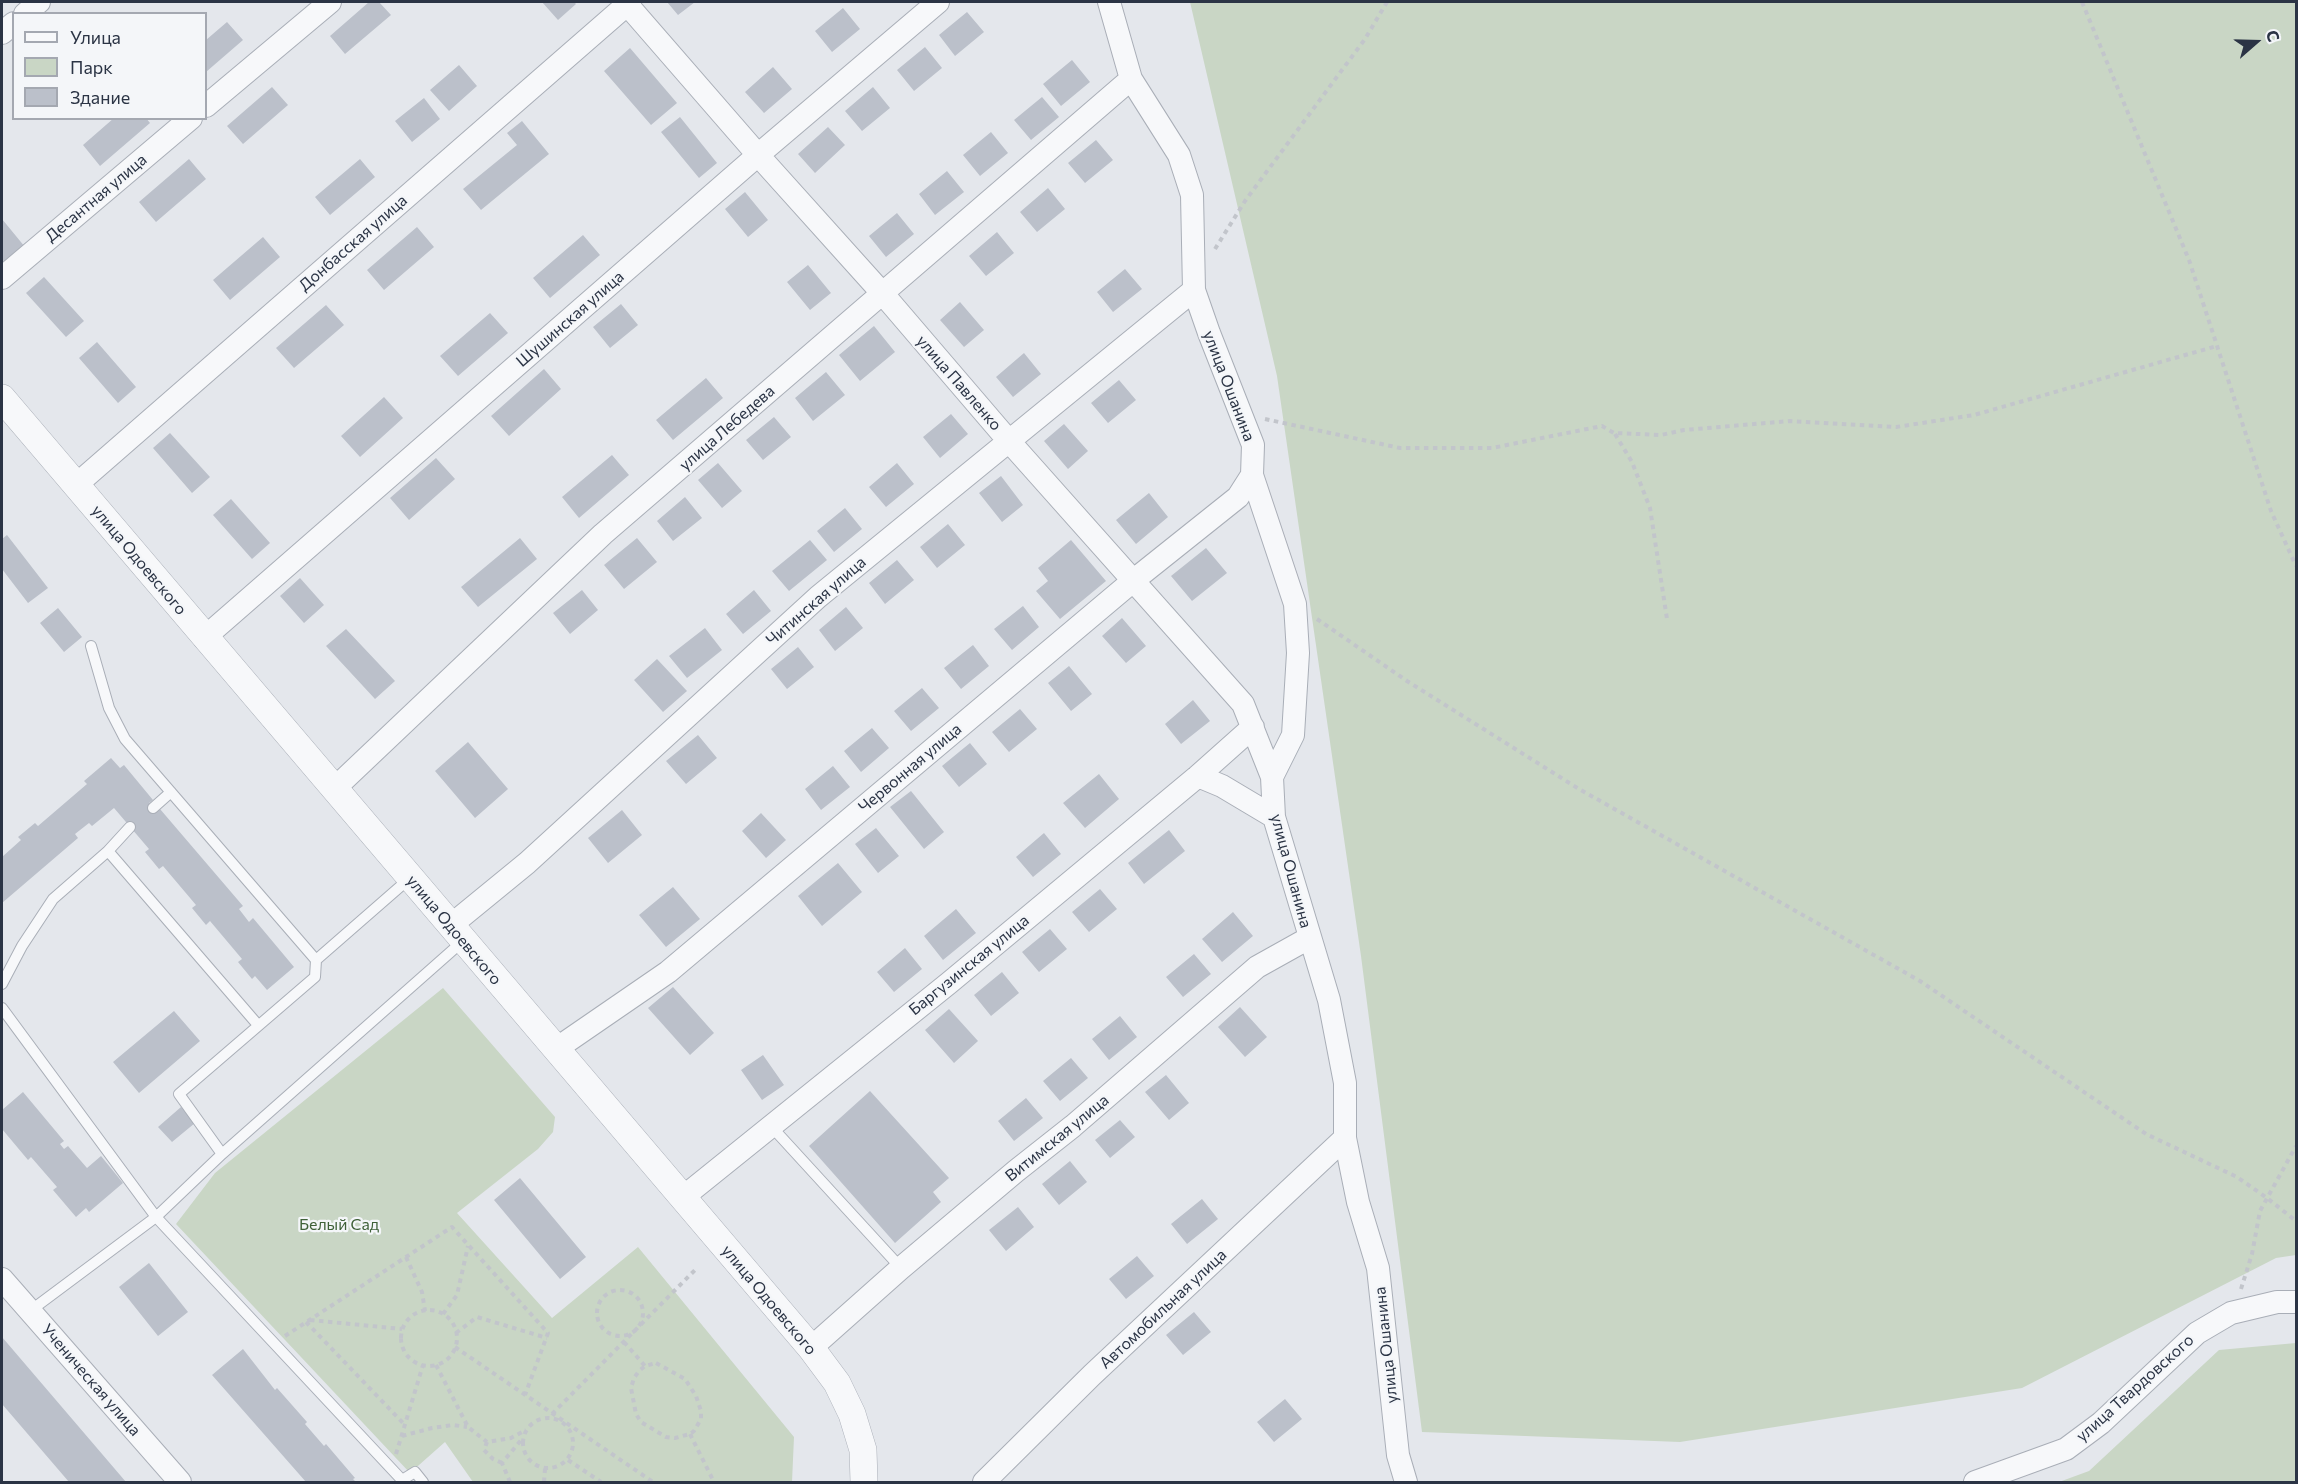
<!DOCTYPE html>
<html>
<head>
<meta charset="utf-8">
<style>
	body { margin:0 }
	#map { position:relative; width:2298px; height:1484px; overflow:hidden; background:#e4e7ec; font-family:Commissioner,sans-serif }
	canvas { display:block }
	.frame { position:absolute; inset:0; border:3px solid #2b3445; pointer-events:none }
	.legend { position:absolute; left:12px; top:12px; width:195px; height:108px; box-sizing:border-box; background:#f4f6f9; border:2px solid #a4a8b1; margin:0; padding:8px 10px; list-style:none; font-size:18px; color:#2b3445 }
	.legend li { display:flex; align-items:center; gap:12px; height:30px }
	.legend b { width:30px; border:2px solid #a4a8b1 }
	.north { position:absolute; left:2226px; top:12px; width:60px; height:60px; -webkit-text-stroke:4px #f4f6f9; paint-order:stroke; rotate:70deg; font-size:16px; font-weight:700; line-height:24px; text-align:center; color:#2b3445 }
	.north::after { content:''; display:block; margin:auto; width:21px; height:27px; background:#2b3445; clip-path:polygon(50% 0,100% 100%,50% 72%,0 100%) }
</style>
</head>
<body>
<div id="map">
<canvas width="2298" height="1484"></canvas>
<div class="frame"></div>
<ul class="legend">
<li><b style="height:8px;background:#f7f8fa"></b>Улица</li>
<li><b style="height:16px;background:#c9d6c5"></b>Парк</li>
<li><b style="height:16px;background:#bbc0ca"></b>Здание</li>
</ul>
<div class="north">С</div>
</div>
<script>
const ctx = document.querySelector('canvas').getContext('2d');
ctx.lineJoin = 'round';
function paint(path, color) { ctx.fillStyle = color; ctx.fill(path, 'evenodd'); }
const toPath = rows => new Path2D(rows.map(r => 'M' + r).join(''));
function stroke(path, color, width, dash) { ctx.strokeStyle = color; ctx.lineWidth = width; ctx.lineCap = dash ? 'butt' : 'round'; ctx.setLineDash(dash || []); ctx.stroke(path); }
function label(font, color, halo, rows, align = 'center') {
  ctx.font = font + ' Commissioner,sans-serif'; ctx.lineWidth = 4.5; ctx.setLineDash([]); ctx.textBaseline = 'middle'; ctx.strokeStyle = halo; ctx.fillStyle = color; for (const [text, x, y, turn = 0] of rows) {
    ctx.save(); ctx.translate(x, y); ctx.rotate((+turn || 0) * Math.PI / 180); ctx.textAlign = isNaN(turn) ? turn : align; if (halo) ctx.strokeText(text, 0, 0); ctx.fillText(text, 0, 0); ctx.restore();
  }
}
paint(toPath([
	[1190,2,2296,2,2296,1255,2276,1258,2022,1388,1680,1442,1422,1432,1361,956,1277,376],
	[443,988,555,1117,553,1132,538,1149,457,1213,552,1318,638,1247,794,1437,792,1482,473,1482,445,1442,410,1473,176,1224,215,1173],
	[2296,1343,2296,1482,2059,1482,2089,1471,2219,1350]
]), '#c9d6c5');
paint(toPath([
	[369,2,379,2,391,15,345,54,330,36],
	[542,2,574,2,576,4,558,20],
	[667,2,695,2,678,15],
	[843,8,860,29,832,52,815,31],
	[967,12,984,32,955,56,939,35],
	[227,22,243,40,206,72,206,40],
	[925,47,942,68,914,91,897,70],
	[630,48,677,103,651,125,604,71],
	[1072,60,1090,82,1061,106,1043,84],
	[459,65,477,86,449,111,430,90],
	[773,67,792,89,764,113,745,92],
	[272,87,288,105,243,144,227,126],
	[873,87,890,108,862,131,845,111],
	[1042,97,1059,117,1031,140,1014,120],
	[424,98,440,119,412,142,395,121],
	[680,117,717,163,699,178,661,132],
	[114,118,146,118,150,123,100,166,83,145],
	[522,121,549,154,481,210,463,189,517,145,507,133],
	[828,127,845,145,815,173,798,154],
	[991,132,1008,153,980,176,963,155],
	[1096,140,1113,160,1085,183,1068,163],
	[189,159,206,179,156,222,139,202],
	[360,159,375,177,330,215,315,197],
	[947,171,964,192,935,215,919,194],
	[1048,188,1065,209,1037,232,1020,212],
	[745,192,768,220,748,237,725,209],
	[897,213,914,234,886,257,869,236],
	[2,219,25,247,6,264,2,259],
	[417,227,434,247,384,290,367,270],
	[997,232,1014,253,986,276,969,256],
	[583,235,600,255,550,298,533,278],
	[263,237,280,257,230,300,213,280],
	[808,265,831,293,810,310,787,282],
	[1125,269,1142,289,1113,312,1097,292],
	[44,277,84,321,66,337,26,293],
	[960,302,984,330,964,347,940,320],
	[621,304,638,325,610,348,593,327],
	[326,305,344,325,294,368,276,348],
	[490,313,508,333,458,376,440,356],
	[874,326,895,352,860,381,839,355],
	[97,342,136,387,118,403,79,358],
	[1024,353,1041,374,1013,397,996,377],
	[544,369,561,389,509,436,491,416],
	[826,372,845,395,813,421,795,398],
	[706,378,723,398,673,440,656,420],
	[1119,380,1136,400,1108,423,1091,403],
	[384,397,403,418,360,457,341,436],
	[951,414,968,434,940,458,923,437],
	[774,417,791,437,763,460,746,440],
	[1064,424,1088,451,1068,469,1044,441],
	[170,433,210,477,192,493,153,448],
	[612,455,629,475,579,518,562,497],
	[436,458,455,479,409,520,390,498],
	[718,463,742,491,722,508,698,480],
	[897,463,914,484,886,507,869,487],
	[1001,476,1023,505,1002,522,979,493],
	[1149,493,1168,517,1136,544,1116,520],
	[685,497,702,518,673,541,657,521],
	[231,499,270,543,252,559,213,515],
	[845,508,862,529,834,552,817,531],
	[948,524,965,545,937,568,920,547],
	[7,535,48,588,28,603,2,569,2,539],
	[520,538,537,559,478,607,461,587],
	[637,538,657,562,624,589,604,565],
	[810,540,827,560,789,591,772,571],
	[1071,540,1106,581,1060,619,1036,591,1048,581,1038,568],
	[1206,548,1227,573,1192,601,1171,576],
	[897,560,914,580,885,604,869,583],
	[300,578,324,605,304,623,280,596],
	[582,590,598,610,570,634,553,613],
	[754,590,771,611,743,634,726,614],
	[1023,606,1039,627,1012,650,994,629],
	[846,607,863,628,835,651,819,630],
	[58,608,82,637,64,652,40,623],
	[1122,618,1146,646,1126,663,1102,636],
	[705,628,722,650,687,678,669,656],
	[346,629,395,681,375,699,326,646],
	[973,645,989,666,961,689,944,668],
	[798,647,814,667,787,689,771,669],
	[657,659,687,691,663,712,634,680],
	[1069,666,1092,694,1071,711,1048,683],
	[922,688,939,708,911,731,894,711],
	[1193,700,1210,721,1181,744,1165,724],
	[1020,709,1037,729,1009,752,992,732],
	[872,728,889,748,861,772,844,751],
	[698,735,717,758,686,784,666,761],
	[468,742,508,789,475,818,435,771],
	[970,743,987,764,959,787,942,766],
	[111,758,120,768,124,765,153,800,149,803,153,808,157,812,160,809,243,906,239,909,249,922,253,918,294,967,267,990,255,976,252,979,238,962,242,959,210,921,206,925,192,908,196,905,163,866,159,869,145,852,149,849,114,808,92,826,89,823,75,834,78,838,2,903,2,857,21,840,18,837,35,823,38,826,87,784,84,781],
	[833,766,850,787,821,810,805,789],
	[1099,774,1119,799,1085,828,1063,803],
	[911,791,944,832,924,849,890,807],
	[622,810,642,835,608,863,588,838],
	[761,813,786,840,766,858,742,831],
	[876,828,899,856,878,873,855,844],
	[1169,830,1185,851,1144,884,1128,863],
	[1044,833,1061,854,1033,877,1016,857],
	[838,863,862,892,822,926,798,896],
	[673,887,700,919,666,947,639,915],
	[1100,889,1117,909,1089,932,1072,912],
	[956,909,976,933,943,960,924,936],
	[1233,912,1253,936,1222,962,1202,939],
	[1050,929,1067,949,1039,972,1022,952],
	[905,948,922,969,894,992,877,972],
	[1194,954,1211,974,1183,997,1166,977],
	[1002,972,1019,993,991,1016,974,995],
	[673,987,714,1033,690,1055,648,1008],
	[1240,1007,1267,1037,1245,1057,1218,1027],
	[949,1009,978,1041,954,1063,925,1030],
	[174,1011,200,1041,139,1093,113,1062],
	[1120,1016,1137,1037,1109,1060,1092,1039],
	[763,1055,784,1085,762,1100,741,1070],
	[1071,1058,1088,1078,1060,1101,1043,1081],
	[1166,1075,1189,1103,1169,1120,1145,1092],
	[870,1091,949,1178,933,1192,941,1202,895,1243,809,1146],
	[23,1092,64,1141,60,1144,64,1149,68,1146,87,1168,101,1156,123,1183,89,1212,86,1208,76,1217,53,1190,57,1187,31,1157,28,1160,2,1129,2,1110],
	[1026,1098,1043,1118,1014,1141,998,1121],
	[181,1107,195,1123,172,1142,158,1127],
	[1120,1120,1135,1137,1110,1158,1095,1140],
	[1070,1161,1087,1182,1059,1205,1042,1184],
	[520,1178,586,1257,560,1279,494,1200],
	[1202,1199,1218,1219,1187,1244,1171,1224],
	[1018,1207,1034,1227,1006,1251,989,1230],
	[1137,1256,1154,1276,1126,1299,1109,1279],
	[149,1263,188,1312,158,1336,119,1287],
	[1194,1312,1211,1332,1183,1355,1166,1335],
	[2,1337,126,1482,69,1482,2,1404],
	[243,1349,275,1390,277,1388,307,1422,305,1424,324,1446,326,1444,355,1478,353,1479,356,1482,306,1482,212,1375],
	[1285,1399,1302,1419,1274,1442,1257,1422]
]), '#bbc0ca');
const service = toPath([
	[91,646,109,708,125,739,316,960,315,977,179,1094,222,1154],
	[153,808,171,792],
	[108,851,130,827],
	[316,960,410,878],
	[2,984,22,946,53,899,108,851,258,1025],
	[2,1008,156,1217,30,1311],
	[770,1125,901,1268],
	[423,1482,415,1472,402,1480,156,1217,222,1154,463,941]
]);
const minor = toPath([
	[625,2,758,155,883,294,1008,440,1243,704,1272,777],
	[1109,2,1131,79,1179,155,1192,195,1194,290,1209,333,1253,445,1252,475,1295,604,1298,653,1293,735,1272,777,1274,817,1329,1000,1345,1083,1345,1138,1358,1202,1378,1268,1398,1455,1406,1482],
	[25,14,39,2],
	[2,33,14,23],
	[206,106,330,2],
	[2,278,191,118],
	[76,485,630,2],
	[204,638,758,155,938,2],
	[1198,776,1222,786,1274,817],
	[334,789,603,534,1131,79],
	[450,926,527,863,818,597,1194,290],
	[556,1049,668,972,1134,580,1238,497,1252,475],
	[682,1198,949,983,1198,776,1253,727],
	[2,1279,180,1482],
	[811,1348,901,1268,1016,1171,1073,1126,1257,967,1309,938],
	[984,1482,1092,1375,1345,1138],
	[1975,1482,2066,1449,2101,1423,2197,1333,2231,1313,2277,1302,2296,1302]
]);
const tertiary = toPath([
	[2,398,811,1348,837,1383,852,1414,863,1450,864,1482]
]);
stroke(service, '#a9aeb7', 12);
stroke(minor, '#a9aeb7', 24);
stroke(tertiary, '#a9aeb7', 28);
stroke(toPath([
	[2082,2,2189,260,2271,511,2296,566],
	[1215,249,1245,201,1365,39,1387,2],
	[1265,419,1400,448,1492,448,1602,426,1614,433,1661,435,1684,430,1790,421,1896,427,1974,415,2217,346],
	[1615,434,1632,462,1650,508,1667,619],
	[1317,619,1407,681,1579,789,1920,981,2146,1134,2237,1177,2267,1198,2296,1221],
	[406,1257,422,1292,425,1311],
	[2241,1289,2252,1254,2260,1211,2296,1146],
	'597 1313a23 23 0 1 1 46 0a23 23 0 1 1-46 0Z',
	'401 1338a28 28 0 1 1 56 0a28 28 0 1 1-56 0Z',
	[443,1314,457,1295,468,1246],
	[310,1320,402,1329],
	[306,1322,405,1425],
	[456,1333,477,1317,547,1338],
	[285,1336,452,1227,548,1333,525,1395],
	[624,1342,645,1366],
	[455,1347,653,1482],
	[656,1363,685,1379,696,1396,701,1411,701,1419,694,1431,690,1434,675,1438,666,1437,641,1422,636,1414,631,1388,634,1378,639,1371,645,1366,656,1363],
	[436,1365,468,1427,487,1442],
	[552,1414,695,1270],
	'523 1443a25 25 0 1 1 50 0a25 25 0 1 1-50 0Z',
	[690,1434,714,1482],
	[402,1436,432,1428,453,1425,467,1427],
	[396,1454,423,1365],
	[568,1460,601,1482],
	[502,1463,493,1459,484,1450,487,1442,511,1438,526,1430],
	[510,1482,502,1463,522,1439],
	[544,1482,545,1469]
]), '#c2c5cb', 4, [4.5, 4.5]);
stroke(service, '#f7f8fa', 10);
stroke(minor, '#f7f8fa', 22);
stroke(tertiary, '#f7f8fa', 27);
label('16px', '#2b3445', '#f4f6f9', [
	["Десантная улица",96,198,-40],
	["Донбасская улица",353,243,-41],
	["Шушинская улица",570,319,-41],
	["улица Павленко",959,383,49],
	["улица Ошанина",1229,386,69],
	["улица Лебедева",727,428,-41],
	["улица Одоевского",139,560,50],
	["Читинская улица",816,601,-41],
	["Червонная улица",910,768,-40],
	["улица Ошанина",1291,871,75],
	["улица Одоевского",454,930,50],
	["Баргузинская улица",969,965,-39],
	["Витимская улица",1057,1138,-39],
	["улица Одоевского",769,1300,50],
	["Автомобильная улица",1163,1309,-43],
	["улица Ошанина",1386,1345,-96],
	["Ученическая улица",91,1380,49],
	["улица Твардовского",2135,1388,-42]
]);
label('16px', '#3f6138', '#f4f6f9', [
	["Белый Сад",339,1225]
]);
</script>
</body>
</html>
